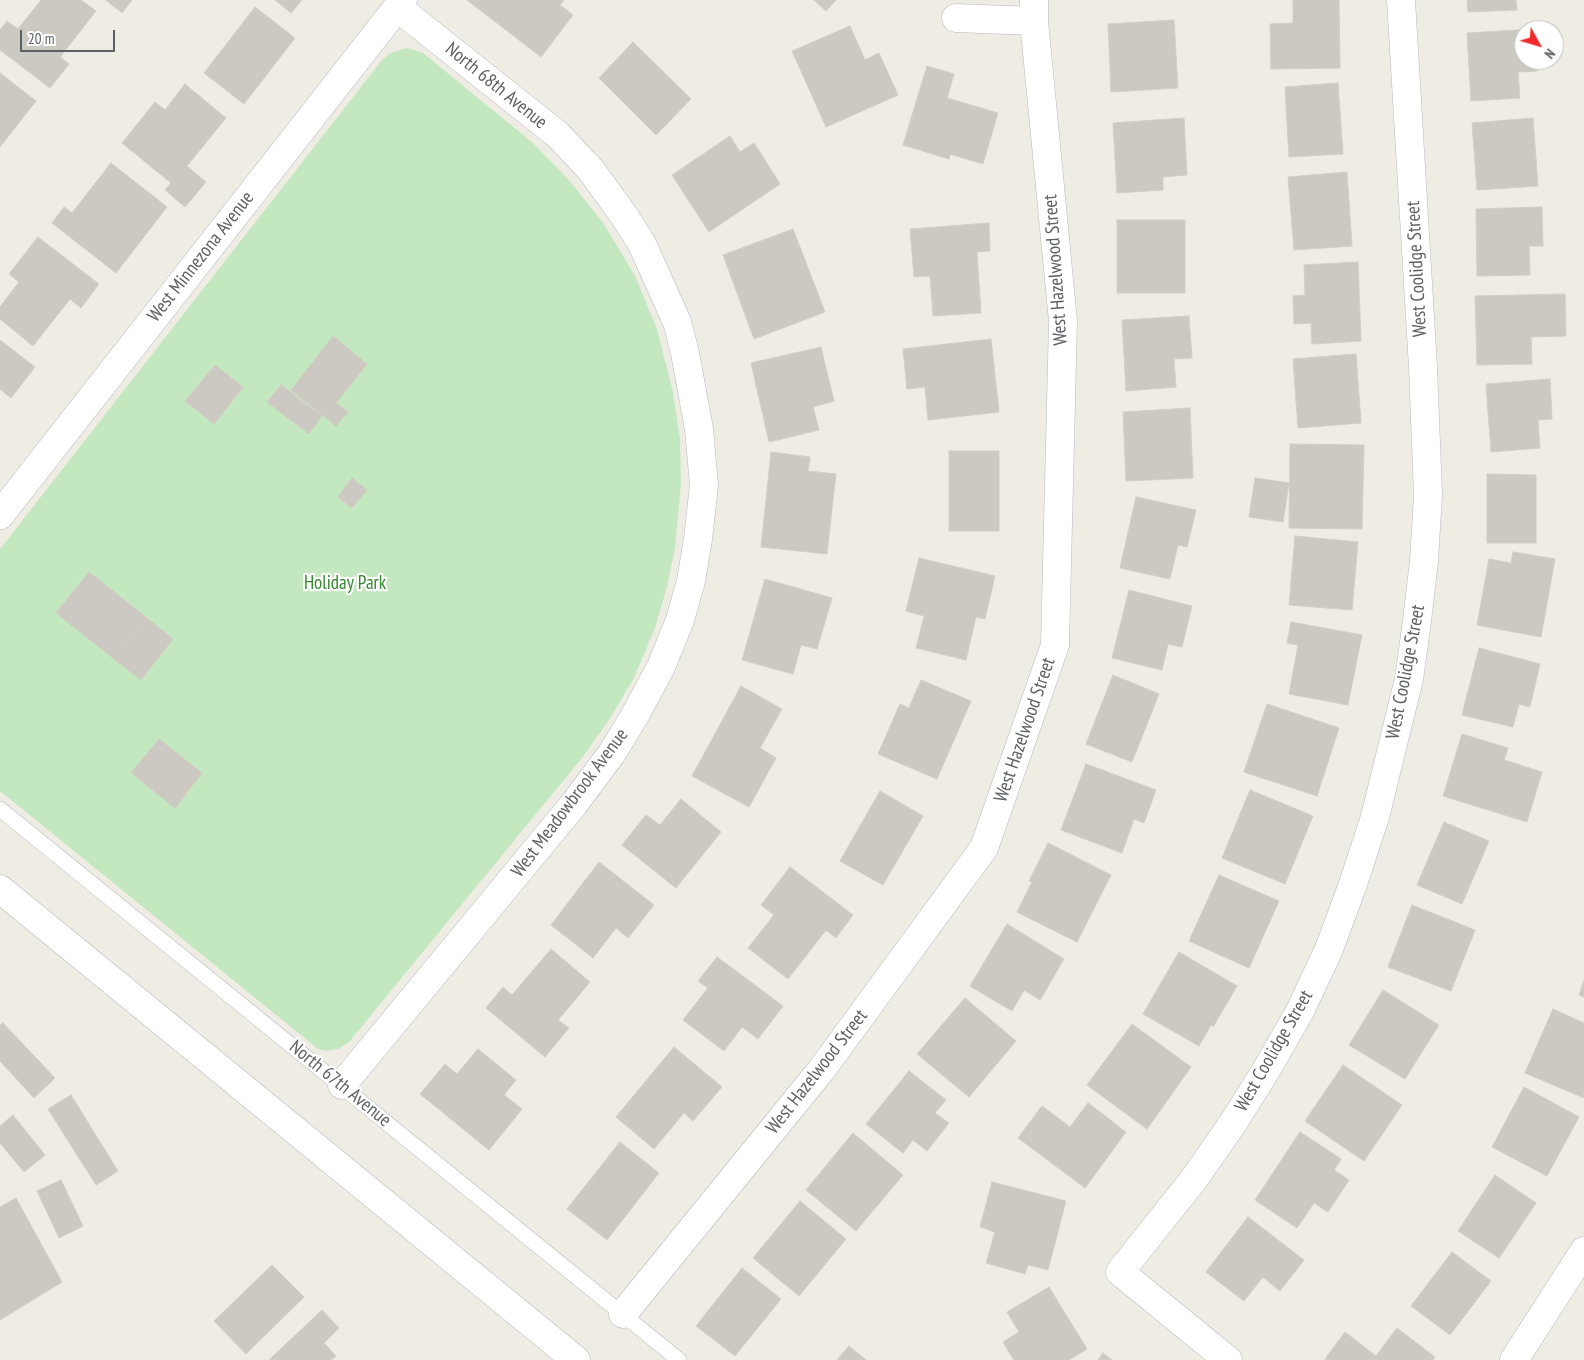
<!DOCTYPE html>
<html>
<head>
<meta charset="utf-8">
<style>
	body { margin:0 }
	#map { position:relative; width:1584px; height:1360px; overflow:hidden; background:#efece4; font-family:"PT Sans Narrow",sans-serif }
	canvas { display:block }
	.north { position:absolute; left:1514px; top:20px; width:50px; height:50px; box-sizing:border-box; background:#fff; border:1px solid #bec0c1; border-radius:50%; rotate:129deg; font-size:14px; font-weight:700; line-height:20px; text-align:center; color:#5c6165 }
	.north::after { content:''; display:block; margin:auto; width:18px; height:22px; background:#f0292a; clip-path:polygon(50% 0,100% 100%,50% 72%,0 100%) }
	.scale { position:absolute; left:20px; top:30px; width:95px; height:22px; box-sizing:border-box; border:2px solid #5c6165; border-top:0; padding-left:6px; font-size:15px; line-height:18px; white-space:nowrap; color:#5c6165; -webkit-text-stroke:4px #fff; paint-order:stroke }
</style>
</head>
<body>
<div id="map">
<canvas width="1584" height="1360"></canvas>
<div class="north">N</div>
<div class="scale">20 m</div>
</div>
<script>
const ctx = document.querySelector('canvas').getContext('2d');
ctx.lineJoin = 'round';
function paint(path, color) { ctx.fillStyle = color; ctx.fill(path, 'evenodd'); }
const toPath = rows => new Path2D(rows.map(r => 'M' + r).join(''));
function stroke(path, color, width, dash) { ctx.strokeStyle = color; ctx.lineWidth = width; ctx.lineCap = dash ? 'butt' : 'round'; ctx.setLineDash(dash || []); ctx.stroke(path); }
function label(font, color, halo, rows, align = 'center') {
  ctx.font = font + ' "PT Sans Narrow",sans-serif'; ctx.lineWidth = 4.5; ctx.setLineDash([]); ctx.textBaseline = 'middle'; ctx.strokeStyle = halo; ctx.fillStyle = color; for (const [text, x, y, turn = 0] of rows) {
    ctx.save(); ctx.translate(x, y); ctx.rotate((+turn || 0) * Math.PI / 180); ctx.textAlign = isNaN(turn) ? turn : align; if (halo) ctx.strokeText(text, 0, 0); ctx.fillText(text, 0, 0); ctx.restore();
  }
}
paint(toPath([
	[407,48,423,53,533,143,568,179,604,224,635,276,657,329,673,392,680,439,681,484,675,548,667,587,655,628,634,678,607,723,581,759,349,1042,338,1049,326,1051,318,1049,312,1044,0,791,0,549,382,60,390,53]
]), '#c3e8bf');
const building = toPath([
	[41,0,81,0,96,11,60,57,69,64,50,88,0,50,0,30,7,21,18,29,41,0],
	[106,0,132,0,122,13,106,0],
	[275,0,302,0,291,13,275,0],
	[467,0,564,0,560,5,573,15,541,57,467,0],
	[814,0,836,0,826,11,814,0],
	[1293,0,1339,0,1340,68,1271,69,1270,24,1293,23,1293,0],
	[1467,0,1516,0,1517,10,1468,12,1467,0],
	[255,7,295,38,244,104,204,73,255,7],
	[1174,20,1178,88,1111,92,1108,24,1174,20],
	[850,26,865,60,879,53,898,95,826,127,792,51,850,26],
	[1534,29,1534,30,1524,30,1524,60,1536,60,1537,71,1518,72,1520,98,1471,101,1467,33,1534,29],
	[633,42,691,99,656,135,599,78,633,42],
	[927,66,954,74,947,98,998,113,983,164,950,154,949,159,903,145,927,66],
	[0,73,36,101,0,147,0,73],
	[1338,83,1343,154,1289,157,1285,87,1338,83],
	[185,84,226,118,187,166,206,182,185,207,165,190,171,183,122,143,155,102,165,110,185,84],
	[1184,118,1187,175,1163,177,1163,190,1117,193,1113,123,1184,118],
	[1533,118,1538,186,1477,190,1472,123,1533,118],
	[730,136,740,152,754,143,780,184,709,232,672,175,730,136],
	[111,163,167,207,116,273,52,223,64,207,72,213,111,163],
	[1347,172,1352,246,1294,250,1288,177,1347,172],
	[1542,207,1543,246,1529,246,1530,275,1477,276,1476,209,1542,207],
	[1117,220,1185,220,1185,293,1117,293,1117,220],
	[989,223,990,251,977,252,981,313,933,316,930,276,914,277,910,229,989,223],
	[793,229,825,312,754,339,723,255,793,229],
	[38,237,99,284,81,308,70,299,33,346,0,319,0,307,19,282,9,274,38,237],
	[1358,262,1361,341,1312,344,1311,323,1294,324,1293,296,1305,295,1304,265,1358,262],
	[1565,294,1566,336,1531,337,1532,364,1477,365,1475,296,1565,294],
	[1189,316,1192,358,1174,359,1176,387,1126,391,1122,320,1189,316],
	[333,336,367,364,336,403,348,412,336,426,291,390,333,336],
	[991,339,999,412,928,420,925,387,907,389,903,349,991,339],
	[0,340,35,367,11,398,0,389,0,340],
	[821,347,834,401,813,407,819,430,769,442,751,363,821,347],
	[1356,354,1361,423,1298,428,1293,359,1356,354],
	[215,365,243,387,214,424,185,401,215,365],
	[1550,379,1552,419,1538,420,1540,448,1491,452,1486,384,1550,379],
	[281,385,322,416,309,434,267,402,281,385],
	[1190,408,1193,478,1126,481,1123,412,1190,408],
	[1290,444,1364,445,1362,529,1289,528,1290,444],
	[949,451,999,451,999,531,949,531,949,451],
	[771,452,810,457,808,471,836,474,827,554,761,547,771,452],
	[1487,474,1536,475,1536,543,1487,543,1487,474],
	[352,478,367,490,352,508,338,497,352,478],
	[1255,478,1289,483,1283,522,1249,517,1255,478],
	[1136,497,1196,510,1187,547,1178,545,1170,579,1120,568,1136,497],
	[1295,536,1358,542,1352,610,1289,605,1295,536],
	[1513,552,1555,559,1541,637,1477,625,1489,559,1511,563,1513,552],
	[919,558,995,576,985,619,976,617,966,660,916,648,924,616,906,611,919,558],
	[89,572,147,618,114,659,56,613,89,572],
	[765,579,832,598,817,649,801,645,793,674,742,660,765,579],
	[1129,590,1192,606,1182,647,1168,644,1162,670,1112,658,1129,590],
	[147,618,173,639,141,680,114,659,147,618],
	[1291,622,1362,635,1348,705,1289,694,1298,645,1287,643,1291,622],
	[1479,648,1540,664,1530,707,1519,704,1513,727,1462,715,1479,648],
	[1113,675,1159,694,1132,762,1086,744,1113,675],
	[921,680,971,701,937,779,878,754,900,704,909,708,921,680],
	[741,686,782,709,760,748,776,758,749,807,692,776,741,686],
	[1267,704,1339,728,1317,796,1244,772,1267,704],
	[1462,734,1508,748,1504,760,1542,772,1527,822,1443,796,1462,734],
	[159,739,202,773,175,808,131,773,159,739],
	[1086,764,1156,790,1144,823,1134,819,1122,853,1061,830,1086,764],
	[1250,790,1313,816,1285,884,1222,858,1250,790],
	[880,791,923,816,883,885,840,861,880,791],
	[681,799,721,832,676,888,622,845,646,815,660,825,681,799],
	[1444,822,1489,841,1462,904,1417,885,1444,822],
	[1048,843,1111,875,1077,942,1017,912,1032,882,1029,881,1048,843],
	[599,862,654,905,628,938,616,928,593,958,551,925,599,862],
	[790,867,853,915,836,938,826,930,788,979,748,948,774,915,761,905,790,867],
	[1219,875,1279,901,1249,968,1189,941,1219,875],
	[1412,905,1475,930,1451,991,1388,967,1412,905],
	[1007,924,1064,959,1040,1000,1024,990,1012,1011,970,986,1007,924],
	[551,949,590,982,558,1020,569,1028,545,1057,486,1008,503,987,512,995,551,949],
	[1179,952,1237,986,1213,1027,1211,1025,1199,1046,1143,1014,1179,952],
	[717,957,783,1006,758,1039,742,1027,724,1051,683,1020,708,988,698,981,717,957],
	[1584,981,1584,997,1579,995,1584,981],
	[1383,990,1439,1025,1405,1079,1349,1045,1383,990],
	[965,998,1016,1041,969,1097,917,1054,965,998],
	[1553,1009,1584,1023,1584,1098,1525,1073,1553,1009],
	[3,1023,55,1078,34,1098,0,1061,0,1025,3,1023],
	[1132,1024,1191,1067,1147,1129,1087,1085,1132,1024],
	[674,1047,722,1087,693,1121,684,1113,654,1149,616,1117,674,1047],
	[478,1049,516,1080,504,1095,522,1109,489,1150,420,1094,445,1064,457,1074,478,1049],
	[1343,1065,1402,1105,1364,1161,1305,1121,1343,1065],
	[909,1071,946,1100,935,1113,949,1123,927,1151,913,1140,903,1153,866,1124,909,1071],
	[1524,1087,1579,1117,1547,1176,1492,1147,1524,1087],
	[71,1095,118,1171,96,1185,48,1109,71,1095],
	[1088,1103,1126,1132,1085,1188,1018,1138,1042,1106,1070,1127,1088,1103],
	[13,1115,45,1155,24,1172,0,1143,0,1126,13,1115],
	[1300,1132,1341,1159,1334,1170,1349,1180,1328,1212,1314,1203,1297,1228,1255,1200,1300,1132],
	[853,1133,903,1175,856,1231,806,1190,853,1133],
	[620,1142,659,1173,607,1240,567,1209,620,1142],
	[1495,1175,1536,1203,1499,1258,1458,1231,1495,1175],
	[61,1180,83,1226,59,1238,37,1191,61,1180],
	[992,1182,1066,1201,1048,1270,1028,1265,1025,1274,986,1263,995,1232,980,1227,992,1182],
	[16,1198,62,1282,0,1320,0,1207,16,1198],
	[800,1201,846,1239,799,1296,753,1258,800,1201],
	[1248,1217,1304,1260,1280,1291,1263,1277,1244,1301,1206,1272,1248,1217],
	[1452,1252,1491,1281,1450,1335,1411,1306,1452,1252],
	[272,1265,304,1297,246,1354,214,1321,272,1265],
	[742,1268,781,1299,735,1356,696,1326,742,1268],
	[1049,1287,1087,1349,1069,1360,1014,1360,1003,1342,1019,1332,1007,1312,1049,1287],
	[322,1310,339,1328,324,1343,336,1356,331,1360,269,1360,322,1310],
	[1397,1328,1435,1357,1433,1360,1326,1360,1325,1359,1345,1332,1376,1356,1397,1328],
	[849,1346,866,1360,837,1360,849,1346],
	[1103,1353,1112,1360,1098,1360,1103,1353]
]);
paint(building, '#ccc9c3');
stroke(building, '#d4cdc2', 1);
const lane = toPath([
	[0,809,679,1360]
]);
const street = toPath([
	[956,18,1034,21],
	[0,515,403,0],
	[342,1085,574,804,612,753,634,717,661,667,680,620,691,581,698,539,704,485,699,429,685,353,677,322,642,244,625,217,591,170,558,135,397,7],
	[623,1314,822,1069,984,848,1055,645,1063,321,1034,21,1034,0],
	[1228,1360,1120,1272,1194,1179,1233,1123,1268,1067,1300,1011,1329,949,1353,884,1375,817,1409,679,1417,621,1424,561,1428,495,1423,367,1401,0],
	[1514,1360,1584,1251]
]);
const secondary = toPath([
	[0,889,576,1360]
]);
stroke(lane, '#b6babe', 16);
stroke(street, '#b6babe', 29);
stroke(secondary, '#b5babf', 29);
stroke(lane, '#fff', 15);
stroke(street, '#fff', 28);
stroke(secondary, '#fff', 28);
label('19px', '#5c6165', '#fff', [
	["North 68th Avenue",496,86,39],
	["West Minnezona Avenue",201,257,-52],
	["West Coolidge Street",1417,269,-93],
	["West Hazelwood Street",1056,270,-94],
	["West Coolidge Street",1406,672,-79],
	["West Hazelwood Street",1025,730,-71],
	["West Meadowbrook Avenue",570,803,-53],
	["West Coolidge Street",1274,1051,-60],
	["West Hazelwood Street",817,1072,-52],
	["North 67th Avenue",340,1084,39]
]);
label('19px', '#358731', '#fff', [
	["Holiday Park",345,584]
]);
</script>
</body>
</html>
